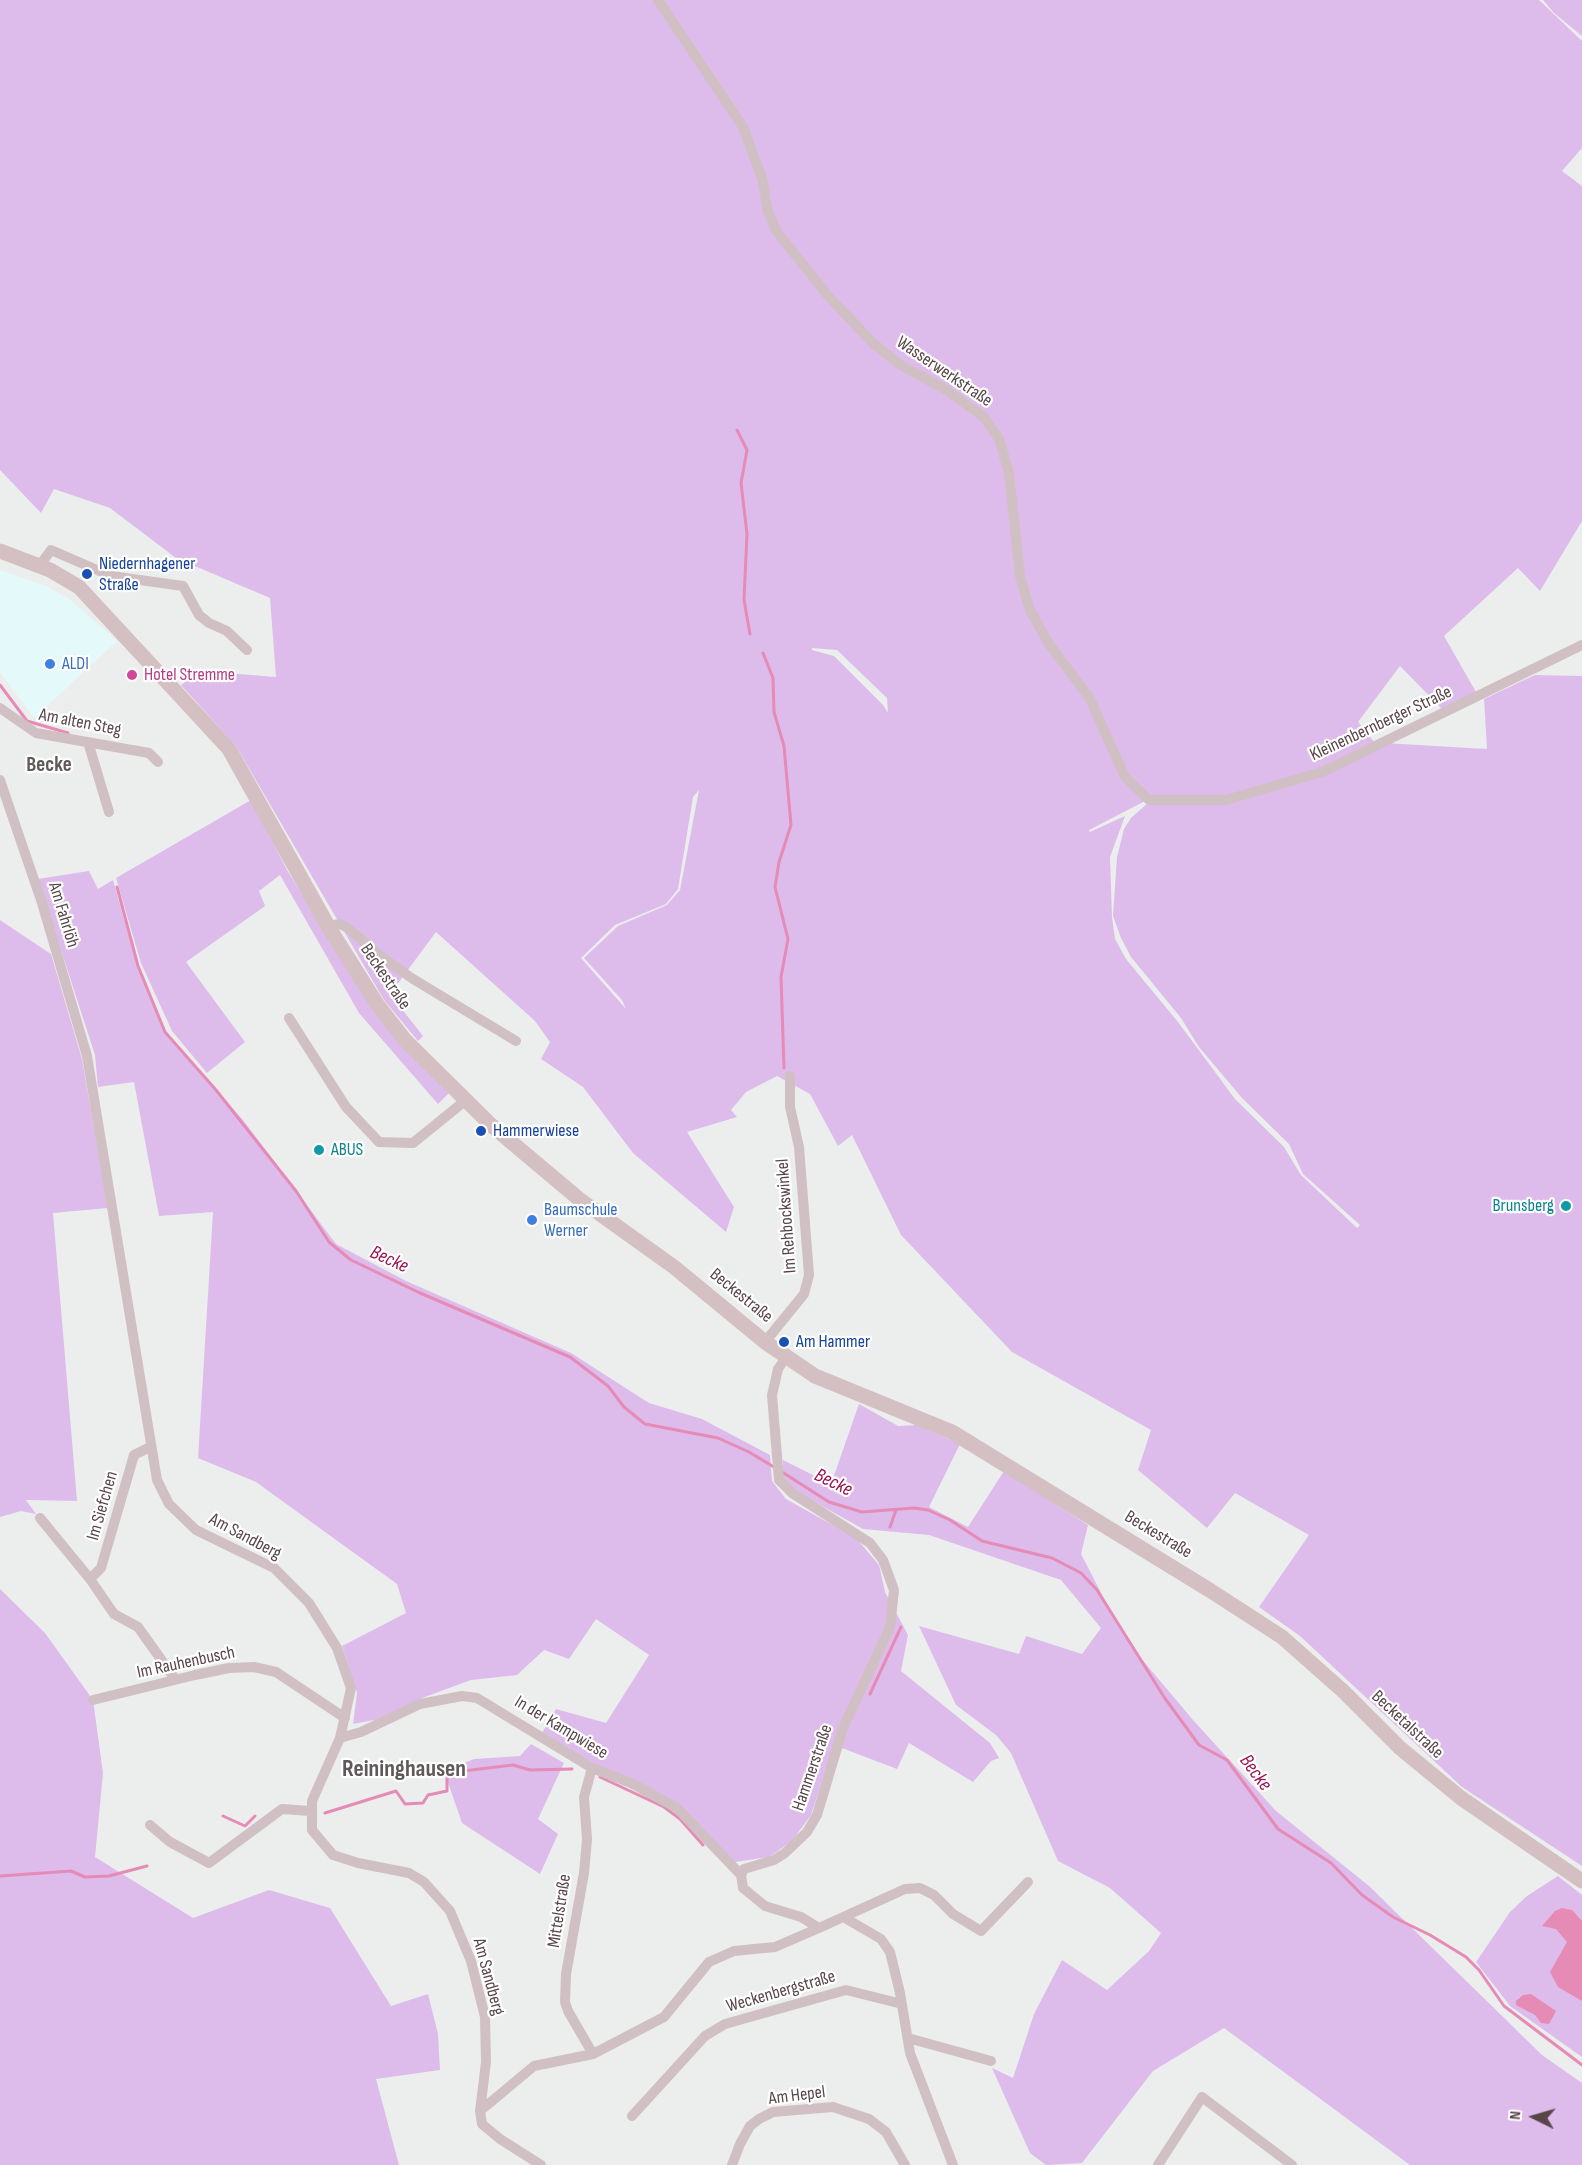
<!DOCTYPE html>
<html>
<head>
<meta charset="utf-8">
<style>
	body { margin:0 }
	#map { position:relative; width:1582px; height:2165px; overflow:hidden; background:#eceeed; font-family:"Sofia Sans Condensed",sans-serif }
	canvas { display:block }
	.north { position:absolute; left:1504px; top:2087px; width:60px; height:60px; -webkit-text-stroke:4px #fff; paint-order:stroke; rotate:275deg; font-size:16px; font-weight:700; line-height:24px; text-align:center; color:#584549 }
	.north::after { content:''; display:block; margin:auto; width:21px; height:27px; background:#584549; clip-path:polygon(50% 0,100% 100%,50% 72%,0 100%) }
</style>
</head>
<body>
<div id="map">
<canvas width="1582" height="2165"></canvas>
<div class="north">N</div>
</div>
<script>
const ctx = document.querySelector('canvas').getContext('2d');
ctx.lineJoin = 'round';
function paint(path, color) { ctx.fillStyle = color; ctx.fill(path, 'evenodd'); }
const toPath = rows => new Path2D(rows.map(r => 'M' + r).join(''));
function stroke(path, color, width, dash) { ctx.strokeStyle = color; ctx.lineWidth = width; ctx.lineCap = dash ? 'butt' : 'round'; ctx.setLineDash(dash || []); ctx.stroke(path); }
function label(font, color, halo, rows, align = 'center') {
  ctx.font = font + ' "Sofia Sans Condensed",sans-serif'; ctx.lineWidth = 4.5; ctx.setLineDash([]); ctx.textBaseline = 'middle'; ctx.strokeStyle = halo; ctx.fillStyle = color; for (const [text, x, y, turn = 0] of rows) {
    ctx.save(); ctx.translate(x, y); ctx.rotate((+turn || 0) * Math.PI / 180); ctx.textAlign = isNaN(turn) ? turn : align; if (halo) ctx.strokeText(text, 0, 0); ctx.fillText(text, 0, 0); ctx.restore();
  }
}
paint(toPath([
	[0,570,46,586,69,599,117,641,34,718,0,672]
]), '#e4f9fa');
paint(toPath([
	[0,0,1539,0,1582,41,1582,148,1562,171,1582,186,1582,521,1540,591,1518,568,1444,636,1476,692,1443,710,1400,666,1358,722,1375,743,1321,768,1227,796,1163,797,1150,796,1127,775,1093,697,1085,691,1123,778,1147,800,1089,830,1090,832,1125,816,1110,857,1112,917,1115,939,1126,959,1178,1022,1235,1099,1284,1147,1301,1175,1357,1228,1360,1225,1303,1174,1289,1144,1242,1098,1199,1047,1181,1018,1131,957,1121,938,1113,916,1117,857,1124,829,1131,818,1149,802,1227,803,1323,773,1384,743,1487,749,1484,699,1535,675,1582,676,1582,1866,1462,1787,1300,1636,1259,1607,1309,1535,1235,1493,1207,1528,1138,1470,1151,1430,1012,1352,901,1235,852,1135,838,1146,810,1094,777,1076,746,1092,731,1110,737,1117,687,1132,734,1207,726,1232,633,1153,583,1087,541,1059,550,1042,535,1021,436,932,390,994,423,1036,418,1041,384,1000,236,746,181,685,201,671,276,677,270,598,176,558,110,508,54,489,41,513,0,470],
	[812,648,837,650,887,698,888,713,883,705,834,656,812,650],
	[699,790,680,890,667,905,618,926,584,958,622,1000,626,1009,581,958,615,925,666,904,678,889,693,797],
	[1543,0,1582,0,1582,36,1554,13],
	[251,800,287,870,373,1009,449,1093,438,1104,359,1013,280,875,259,891,265,906,186,962,245,1042,207,1073,172,1031,141,963,116,878],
	[89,871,98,889,113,880,137,966,167,1035,243,1120,336,1244,406,1281,571,1353,649,1403,702,1419,770,1455,772,1481,786,1499,856,1538,879,1565,885,1592,908,1635,901,1671,990,1743,999,1758,991,1761,973,1782,909,1743,897,1769,834,1745,811,1815,792,1841,769,1857,735,1862,677,1808,539,1738,556,1709,606,1723,649,1655,596,1619,569,1659,544,1650,517,1675,471,1680,422,1698,379,1719,353,1724,357,1693,342,1646,406,1613,397,1584,256,1482,198,1458,213,1212,159,1216,134,1082,98,1087,95,1055,38,879],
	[0,920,51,954,82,1059,108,1208,53,1213,77,1501,26,1500,36,1514,21,1511,0,1517],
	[859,1404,898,1426,917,1425,960,1444,929,1507,968,1527,1004,1471,1088,1525,1081,1554,1112,1614,1140,1657,1193,1720,1276,1811,1369,1886,1542,2055,1582,2083,1582,2165,1410,2165,1224,2028,1153,2071,1082,2163,1046,2165,1030,2153,992,2068,1013,2078,1034,2014,1062,1960,1107,1990,1149,1951,1161,1933,1110,1888,1058,1861,1011,1753,996,1735,956,1705,919,1626,1019,1654,1026,1636,1082,1654,1101,1628,1061,1580,929,1535,863,1529,797,1492,783,1479,783,1460,831,1484],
	[0,1589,45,1633,93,1700,103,1773,95,1857,193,1918,269,1890,330,1908,391,2006,428,1994,438,2034,440,2070,376,2079,399,2165,0,2165],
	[531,1744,564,1763,538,1819,558,1834,540,1874,462,1823,444,1771,474,1759,520,1756],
	[1558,1876,1582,1895,1582,2057,1510,2006,1476,1962,1510,1912,1527,1896]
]), '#ddbceb');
paint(toPath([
	[1562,1908,1572,1910,1582,1921,1582,2001,1558,1987,1550,1972,1567,1942,1556,1929,1542,1926,1555,1911],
	[1531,1994,1556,2011,1549,2024,1541,2023,1535,2015,1516,2005,1516,2001,1523,1995]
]), '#e58bb6');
stroke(toPath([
	[737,430,747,450,741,483,747,534,744,600,750,634],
	[763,653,773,678,774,712,784,746,791,825,779,862,775,887,788,939,781,977,784,1068],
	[0,685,27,721,68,733],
	[117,887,138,966,165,1032,216,1090,296,1191,329,1242,351,1260,420,1293,570,1357,608,1386,624,1407,645,1424,718,1438,749,1452,774,1467],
	[782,1472,829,1502,862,1512,914,1508,928,1510,950,1520,982,1541,1052,1558,1081,1573,1097,1590,1164,1697,1199,1745,1227,1760,1278,1829,1331,1863,1362,1895,1393,1917,1430,1935,1466,1957,1479,1970,1504,2006,1582,2065],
	[890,1527,896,1510],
	[870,1694,901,1627],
	[600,1777,664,1807,680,1819,703,1845],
	[325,1813,396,1791,405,1804,423,1803,428,1795,447,1791,447,1769,463,1771,513,1765,530,1770,572,1769],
	[223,1816,245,1826,255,1816],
	[0,1876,71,1871,85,1877,109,1876,147,1866]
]), '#e58bb6', 3);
stroke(toPath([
	[658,0,743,127,762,178,768,212,777,232,829,297,874,344,902,366,945,389,984,417,999,439,1009,473,1020,576,1030,610,1049,644,1089,697,1125,777,1149,800,1226,800,1322,772,1582,645],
	[40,565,51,550,111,576,183,586,199,615,209,623,227,631,247,650],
	[0,708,36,733,149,753,158,762],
	[88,742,109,812],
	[0,780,42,903,87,1056,157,1480,169,1504,196,1530,274,1568,309,1603,337,1648,351,1688,340,1738,312,1801,312,1830,333,1855,358,1863,409,1873,424,1882,450,1911,471,1961,485,2017,486,2062,480,2111,482,2124,500,2139,541,2165],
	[328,926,340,924,348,928,379,955,413,979,516,1041],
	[289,1018,346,1107,379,1142,413,1143,466,1100],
	[765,1342,804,1294,809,1275,799,1147,790,1107,790,1076],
	[40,1518,90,1579,114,1614,138,1627,175,1679],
	[90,1579,101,1568,134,1455,150,1447],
	[93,1700,195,1675,229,1668,254,1667,276,1672,345,1718],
	[340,1738,361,1732,420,1704,462,1696,477,1698,592,1768,631,1783,677,1808,741,1875],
	[592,1768,584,1797,587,1839,584,1873,566,1974,565,2002,568,2011,593,2054],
	[150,1825,170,1842,209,1863,282,1809,310,1811],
	[845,1918,881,1939,890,1952,900,1993,910,2053,953,2165],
	[819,1928,905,1889,920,1888,934,1895,953,1914,981,1931,1028,1882],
	[908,2038,991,2061],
	[480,2111,534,2066,593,2054,664,2017,709,1962,734,1951,775,1947,819,1928,801,1917,765,1906,743,1888,741,1875,744,1869,774,1860,785,1853,807,1832,817,1815,843,1728,890,1627,894,1590,883,1560,870,1543,792,1493,779,1480,772,1395,778,1369,787,1356],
	[632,2116,705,2036,725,2024,846,1990,902,2004],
	[732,2165,740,2144,750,2126,759,2119,773,2112,833,2107,869,2119,886,2132,905,2165],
	[1158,2165,1202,2097,1292,2165]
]), '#d0c0c3', 10);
stroke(toPath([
	[0,551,50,570,79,587,229,749,328,926,377,1004,405,1040,491,1125,579,1199,674,1267,765,1342,815,1376,952,1432,1211,1591,1282,1637,1343,1691,1400,1748,1461,1798,1582,1881]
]), '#d4bfc3', 15);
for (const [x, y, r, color] of [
	[87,574,6,"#1a4fb4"],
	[50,664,6,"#3f7fe0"],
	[132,675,6,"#d1479c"],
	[481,1131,6,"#1a4fb4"],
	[319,1150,6,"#0f9aa8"],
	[1566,1206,6,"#0f9aa8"],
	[532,1220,6,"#3f7fe0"],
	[784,1342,6,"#1a4fb4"]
]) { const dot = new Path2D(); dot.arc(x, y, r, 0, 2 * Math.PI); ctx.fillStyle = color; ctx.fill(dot); stroke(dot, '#fff', 2); }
label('18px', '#584549', '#fff', [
	["Wasserwerkstraße",944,372,34],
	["Am alten Steg",80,723,11],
	["Kleinenbernberger Straße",1381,724,-25],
	["Am Fahrlöh",63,915,73],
	["Beckestraße",385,977,56],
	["Im Rehbockswinkel",787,1216,-94],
	["Beckestraße",741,1296,39],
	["Im Siefchen",103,1506,-74],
	["Beckestraße",1158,1535,31],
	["Am Sandberg",245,1537,28],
	["Im Rauhenbusch",186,1663,-12],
	["Becketalstraße",1407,1725,43],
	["In der Kampwiese",561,1728,31],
	["Hammerstraße",813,1768,-71],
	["Mittelstraße",560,1911,-81],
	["Am Sandberg",488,1977,75],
	["Weckenbergstraße",781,1992,-16],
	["Am Hepel",797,2096,-7]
]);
label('18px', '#164399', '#fff', [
	["Niedernhagener",99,564],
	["Straße",99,585],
	["Hammerwiese",493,1131],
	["Am Hammer",796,1342]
], 'left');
label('18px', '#366cbe', '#fff', [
	["ALDI",62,664],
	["Baumschule",544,1210],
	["Werner",544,1231]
], 'left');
label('18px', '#b23c85', '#fff', [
	["Hotel Stremme",144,675]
], 'left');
label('18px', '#0d838f', '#fff', [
	["ABUS",331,1150],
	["Brunsberg",1554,1206,"right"]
], 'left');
label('italic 20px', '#9b1554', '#fff', [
	["Becke",389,1260,24],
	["Becke",833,1483,26],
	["Becke",1255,1773,53]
]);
label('bold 21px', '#60595a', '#fff', [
	["Becke",49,766]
]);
label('bold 24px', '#60595a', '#fff', [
	["Reininghausen",404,1770]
]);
</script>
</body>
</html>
